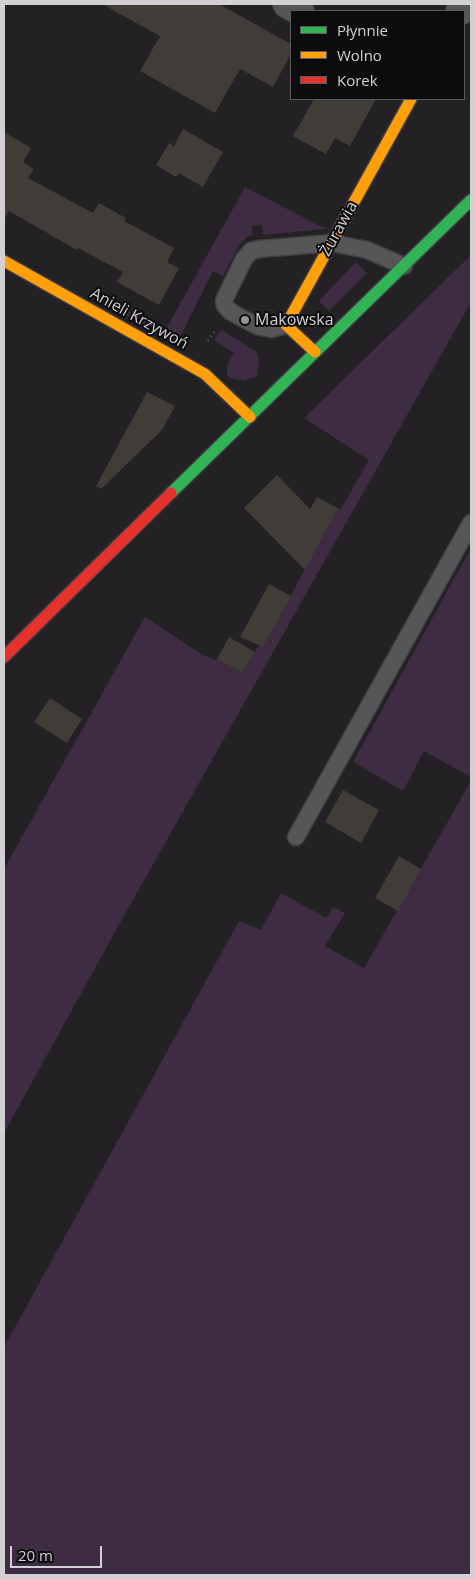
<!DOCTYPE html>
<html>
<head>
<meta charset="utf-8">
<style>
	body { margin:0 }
	#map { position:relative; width:475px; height:1579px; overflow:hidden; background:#232124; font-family:"Open Sans",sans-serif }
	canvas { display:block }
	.frame { position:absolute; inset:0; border:5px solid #d3d0d4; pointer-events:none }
	.legend { position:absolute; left:290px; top:10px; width:175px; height:90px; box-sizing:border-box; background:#0c0b0d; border:1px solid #5c5a5d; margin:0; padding:6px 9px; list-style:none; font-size:15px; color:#d3d0d4 }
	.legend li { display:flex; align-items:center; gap:10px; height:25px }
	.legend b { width:25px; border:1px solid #5c5a5d }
	.scale { position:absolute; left:10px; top:1546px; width:92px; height:22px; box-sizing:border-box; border:2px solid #d3d0d4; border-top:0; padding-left:6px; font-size:15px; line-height:18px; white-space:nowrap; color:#d3d0d4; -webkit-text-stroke:4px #0c0b0d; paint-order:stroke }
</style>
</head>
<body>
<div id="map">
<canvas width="475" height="1579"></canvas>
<div class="frame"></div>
<ul class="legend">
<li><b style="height:6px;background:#30b455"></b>Płynnie</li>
<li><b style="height:6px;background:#ff9f0a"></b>Wolno</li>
<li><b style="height:6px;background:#e5322d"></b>Korek</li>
</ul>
<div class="scale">20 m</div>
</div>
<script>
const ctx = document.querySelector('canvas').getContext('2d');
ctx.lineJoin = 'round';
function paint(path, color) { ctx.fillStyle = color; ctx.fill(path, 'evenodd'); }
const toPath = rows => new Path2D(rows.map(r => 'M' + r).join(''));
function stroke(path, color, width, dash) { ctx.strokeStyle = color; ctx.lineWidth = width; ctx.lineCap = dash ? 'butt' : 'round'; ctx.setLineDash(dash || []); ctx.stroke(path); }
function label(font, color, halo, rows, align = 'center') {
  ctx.font = font + ' "Open Sans",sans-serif'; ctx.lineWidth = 4; ctx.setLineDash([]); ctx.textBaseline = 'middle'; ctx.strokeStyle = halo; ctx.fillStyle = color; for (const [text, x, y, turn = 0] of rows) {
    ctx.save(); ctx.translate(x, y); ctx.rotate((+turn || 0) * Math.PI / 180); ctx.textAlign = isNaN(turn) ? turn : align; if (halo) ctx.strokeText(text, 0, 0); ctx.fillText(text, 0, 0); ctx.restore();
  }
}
paint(toPath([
	[245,187,326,229,263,235,262,225,252,226,253,235,247,237,240,244,223,276,213,271,176,345,111,307,112,302,165,331],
	[471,255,471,302,125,914,4,1133,4,869,145,617,203,655,216,660,217,659,242,673,259,645,263,647,338,508,341,509,369,460,304,418],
	[356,262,367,273,329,311,319,301],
	[221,330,256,351,259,361,257,376,244,381,231,378,227,375,227,365,234,353,214,340],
	[471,548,471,777,424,751,403,791,353,762],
	[471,781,471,1575,4,1575,4,1347,239,921,261,930,281,893,326,918,333,907,345,913,325,946,364,968]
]), '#3d2c42');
paint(toPath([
	[102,4,219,4,291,44,291,54,273,87,240,69,215,113,140,71,160,36],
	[314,99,376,99,350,146,335,138,326,154,293,136],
	[183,129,223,152,203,187,179,173,176,177,156,165,169,143,174,146],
	[4,132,31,148,23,162,34,169,28,178,93,213,99,203,126,218,124,221,174,248,167,262,179,268,159,305,117,282,123,272,78,248,77,250,9,211,4,220],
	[147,392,175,406,162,430,101,489,96,486],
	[277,475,310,509,317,497,338,508,305,570,244,508],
	[269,584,291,596,263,647,240,637],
	[229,637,255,652,242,673,217,659],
	[50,698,82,719,67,743,34,722],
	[343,790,379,810,361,843,325,822],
	[399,856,421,869,398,911,375,898]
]), '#403d38');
const lane = toPath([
	[286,325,271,329,257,326,231,312,225,306,224,301,226,296,244,259,251,251,259,249,332,243,367,250,404,266],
	[296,837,471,523]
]);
const street = toPath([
	[287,4,300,11],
	[460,11,465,4]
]);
const fast = toPath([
	[171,493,471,200]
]);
const slow = toPath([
	[4,261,205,374,250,417],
	[315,352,286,325,411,99]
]);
const jam = toPath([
	[4,657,171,493]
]);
stroke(lane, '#403e41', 19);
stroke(street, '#403e41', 30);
stroke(fast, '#403e41', 14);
stroke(slow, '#403e41', 14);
stroke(jam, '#403e41', 14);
stroke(toPath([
	[208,341,216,330]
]), '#565556', 3, [1, 4]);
stroke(lane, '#565557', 16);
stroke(street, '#565557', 28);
stroke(fast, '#30b455', 11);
stroke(slow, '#ff9f0a', 11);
stroke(jam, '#e5322d', 11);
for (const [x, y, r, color] of [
	[245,320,5,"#959396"]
]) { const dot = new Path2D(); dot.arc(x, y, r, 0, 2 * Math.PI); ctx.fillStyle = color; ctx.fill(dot); stroke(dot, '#0c0b0d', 2); }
label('16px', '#d3d0d4', '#0c0b0d', [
	["Żurawia",339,229,-61],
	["Anieli Krzywoń",139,319,29]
]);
label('16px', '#d3d0d4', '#0c0b0d', [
	["Makowska",255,320]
], 'left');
</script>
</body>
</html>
